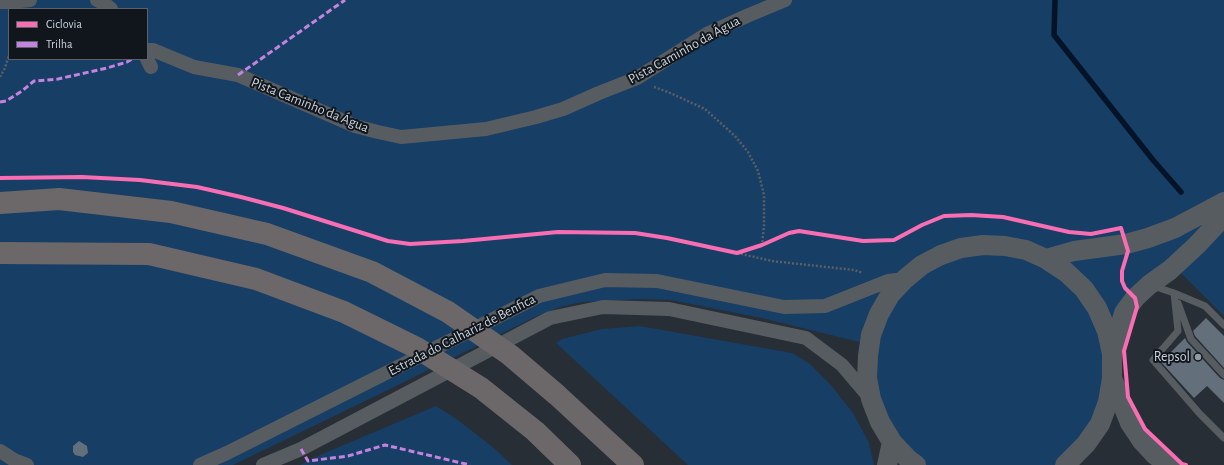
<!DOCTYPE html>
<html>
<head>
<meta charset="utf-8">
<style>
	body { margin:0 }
	#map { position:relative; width:1224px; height:465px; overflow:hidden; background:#272e35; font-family:"Alegreya Sans",sans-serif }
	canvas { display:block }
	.legend { position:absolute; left:8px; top:8px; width:140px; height:52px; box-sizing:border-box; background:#10161c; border:1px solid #5a6168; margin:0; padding:5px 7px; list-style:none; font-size:12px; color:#cad2db }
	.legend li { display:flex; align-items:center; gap:8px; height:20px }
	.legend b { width:20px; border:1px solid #5a6168 }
</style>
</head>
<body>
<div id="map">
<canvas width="1224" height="465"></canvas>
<ul class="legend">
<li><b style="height:5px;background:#f96db3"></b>Ciclovia</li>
<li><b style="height:5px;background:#c483df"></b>Trilha</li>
</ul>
</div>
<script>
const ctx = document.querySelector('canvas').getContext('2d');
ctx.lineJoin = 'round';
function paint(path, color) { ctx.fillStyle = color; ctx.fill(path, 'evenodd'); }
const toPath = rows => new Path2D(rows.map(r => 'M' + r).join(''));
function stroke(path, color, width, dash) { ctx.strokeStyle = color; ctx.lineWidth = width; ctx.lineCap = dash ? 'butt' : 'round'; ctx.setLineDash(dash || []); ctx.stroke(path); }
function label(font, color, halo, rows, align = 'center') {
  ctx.font = font + ' "Alegreya Sans",sans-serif'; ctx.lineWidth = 4; ctx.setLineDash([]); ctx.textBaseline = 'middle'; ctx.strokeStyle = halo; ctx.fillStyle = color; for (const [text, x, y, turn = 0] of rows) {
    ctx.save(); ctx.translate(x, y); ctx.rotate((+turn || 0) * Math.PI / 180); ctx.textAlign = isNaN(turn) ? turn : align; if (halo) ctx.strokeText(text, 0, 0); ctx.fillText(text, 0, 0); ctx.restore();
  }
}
paint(toPath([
	[0,0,1224,0,1224,316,1181,273,1135,293,1111,397,1075,465,918,465,888,427,867,344,762,318,706,307,671,300,641,299,582,302,560,307,537,316,392,388,233,465,0,465],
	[9,9,147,9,147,59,9,59],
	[640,326,792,353,810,364,831,385,853,413,869,443,874,465,688,465,556,343,562,339,602,329],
	[436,406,458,420,494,448,512,465,300,465,320,455]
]), '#173e65');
stroke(toPath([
	[1055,0,1054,35,1153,160,1181,192]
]), '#041428', 5.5);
paint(toPath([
	[1206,318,1224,336,1224,368,1195,336,1193,331],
	[1185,338,1187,342,1220,378,1224,380,1224,403,1207,386,1194,398,1161,362],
	[79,441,87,446,88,453,83,457,75,455,73,452,73,446]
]), '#636f7b');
stroke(toPath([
	[0,77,5,68,9,55],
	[654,87,668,92,705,109,735,136,748,152,758,171,764,195,764,226,762,245],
	[737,253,772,261,854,270,863,273]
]), '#5b5f65', 2.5, [2, 2]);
stroke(toPath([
	[1153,286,1174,293,1178,331,1153,360,1200,414,1224,438],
	[1174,293,1205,306,1224,325],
	[1178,303,1191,339,1224,375]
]), '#575c61', 7);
stroke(toPath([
	[97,0,105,4,111,9],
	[0,2,11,2,30,0],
	[147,50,153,50,194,67,238,75,355,126,378,132,401,137,486,129,536,117,563,109,599,93,637,78,707,34,749,15,785,0],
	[147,59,151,67],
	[0,451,14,460,27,465],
	[200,465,227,453,539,296,605,280,657,281,784,307,825,306,888,281,905,279],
	[263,465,301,449,550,318,603,307,669,309,806,338,842,365,870,398]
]), '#575c61', 14);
stroke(toPath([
	[1046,259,1074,251,1126,244,1148,238,1175,228,1224,202],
	[1113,351,1124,313,1135,298,1149,285,1170,270,1197,245,1224,216],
	[1112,378,1130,423,1142,441,1155,455,1170,465],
	[887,465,892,442],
	[916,465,909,460,892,442,880,422,871,399,867,378,868,356,871,335,879,314,890,295,905,279,922,265,941,255,961,248,983,245,1005,246,1026,250,1046,259,1066,272,1084,289,1097,308,1107,331,1112,354,1112,378,1108,402,1100,424,1086,444,1065,465]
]), '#575c61', 20);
stroke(toPath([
	[0,203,59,199,171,212,267,234,372,272,448,312,510,355,557,395,633,465],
	[0,253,149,254,256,279,344,312,417,348,481,388,535,431,570,465]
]), '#6c6769', 22);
stroke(toPath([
	[238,75,345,0],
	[0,102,6,101,22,91,34,81,58,79,107,68,127,62,132,59],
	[301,449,308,461,348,456,385,445,470,465]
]), '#c483df', 3, [6, 3]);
stroke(toPath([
	[0,178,82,177,140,180,197,187,241,197,283,208,388,241,410,244,463,241,558,232,635,233,667,238,737,253,762,245,789,233,799,231,863,241,894,240,922,225,944,216,971,215,1003,217,1069,232,1091,234,1121,228,1128,251,1122,271,1122,281,1125,288,1135,298,1137,307,1124,351,1128,397,1145,429,1182,464,1186,465]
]), '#f96db3', 4);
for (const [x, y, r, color] of [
	[1198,357,4,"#9199a1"]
]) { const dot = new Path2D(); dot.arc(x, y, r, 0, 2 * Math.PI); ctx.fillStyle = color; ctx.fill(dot); stroke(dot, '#10161c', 1.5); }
label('14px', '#cad2db', '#10161c', [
	["Pista Caminho da Água",684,50,-29],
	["Pista Caminho da Água",310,105,22],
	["Estrada do Calhariz de Benfica",462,335,-27]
]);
label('14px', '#cad2db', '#10161c', [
	["Repsol",1190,357]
], 'right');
</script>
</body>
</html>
